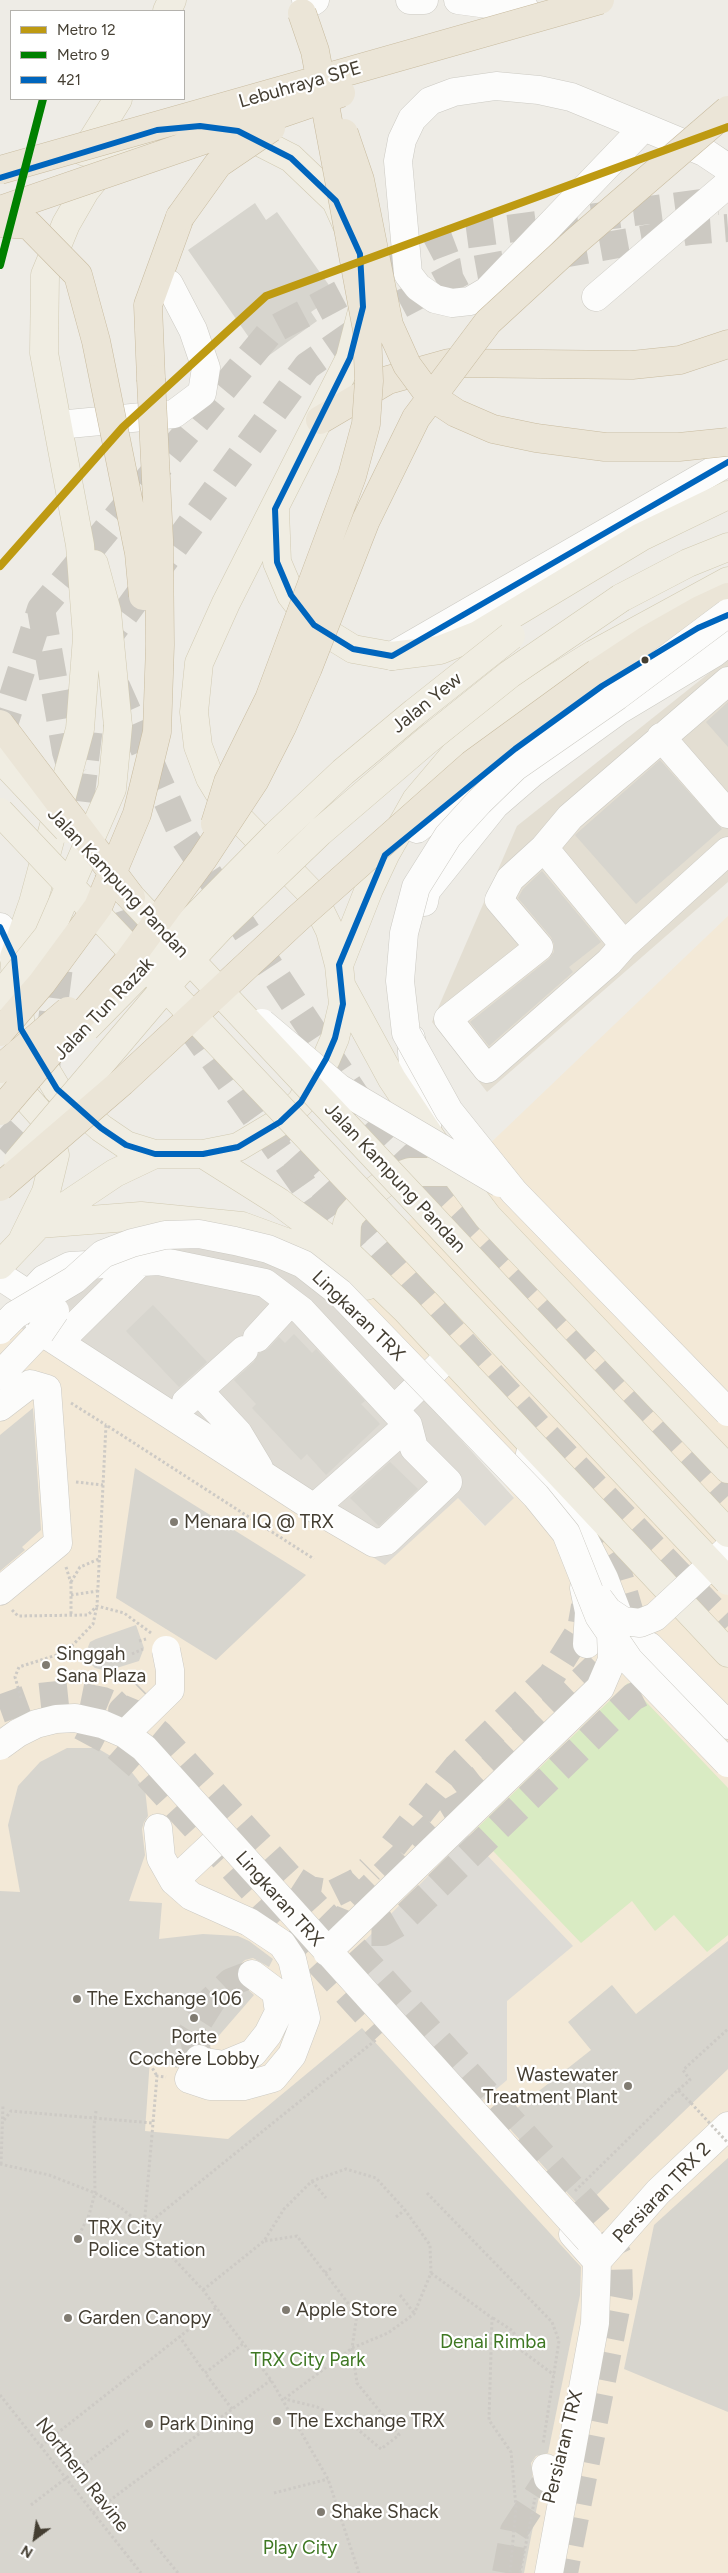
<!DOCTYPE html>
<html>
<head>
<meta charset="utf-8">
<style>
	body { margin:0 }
	#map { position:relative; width:728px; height:2573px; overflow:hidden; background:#eeece6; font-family:Figtree,sans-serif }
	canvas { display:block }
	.legend { position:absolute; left:10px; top:10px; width:175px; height:90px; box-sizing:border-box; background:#fff; border:1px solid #b4b2ad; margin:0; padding:6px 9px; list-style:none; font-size:15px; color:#443e32 }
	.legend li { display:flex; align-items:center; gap:10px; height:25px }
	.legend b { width:25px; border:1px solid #b4b2ad }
	.north { position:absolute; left:10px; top:2513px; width:50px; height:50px; -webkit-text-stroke:4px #fff; paint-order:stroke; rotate:211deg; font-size:14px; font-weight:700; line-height:20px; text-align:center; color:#443e32 }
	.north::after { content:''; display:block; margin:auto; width:18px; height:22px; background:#443e32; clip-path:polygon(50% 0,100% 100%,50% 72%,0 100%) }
</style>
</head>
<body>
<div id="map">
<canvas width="728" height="2573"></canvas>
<ul class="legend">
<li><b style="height:6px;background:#be9a12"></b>Metro 12</li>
<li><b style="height:6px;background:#008000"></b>Metro 9</li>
<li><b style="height:6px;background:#0065bd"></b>421</li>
</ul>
<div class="north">N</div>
</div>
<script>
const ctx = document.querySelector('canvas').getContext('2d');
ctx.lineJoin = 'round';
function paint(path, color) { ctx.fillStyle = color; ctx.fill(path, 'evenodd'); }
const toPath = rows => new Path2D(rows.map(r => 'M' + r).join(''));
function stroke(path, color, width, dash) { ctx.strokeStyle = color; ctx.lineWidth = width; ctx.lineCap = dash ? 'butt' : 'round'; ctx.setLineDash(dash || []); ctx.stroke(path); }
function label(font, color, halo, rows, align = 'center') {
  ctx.font = font + ' Figtree,sans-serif'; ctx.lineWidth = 4.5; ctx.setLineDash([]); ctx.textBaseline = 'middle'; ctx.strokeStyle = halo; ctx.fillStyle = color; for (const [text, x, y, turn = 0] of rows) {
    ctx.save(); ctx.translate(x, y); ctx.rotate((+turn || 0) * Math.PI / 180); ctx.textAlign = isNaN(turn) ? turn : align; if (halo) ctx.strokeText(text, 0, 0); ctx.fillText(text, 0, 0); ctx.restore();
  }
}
paint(toPath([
	[728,658,728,882,487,1092,432,1022,517,826]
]), '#e3ded2');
paint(toPath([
	[728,916,728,2573,0,2573,0,1335,16,1325,458,1498,484,1526,514,1497,347,1280]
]), '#f3e9d7');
paint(toPath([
	[177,1241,267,1258,313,1286,368,1337,514,1498,485,1526,458,1498,385,1565,16,1325,56,1283]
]), '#dedbd4');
paint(toPath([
	[628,1683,728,1788,728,1935,707,1952,674,1915,655,1931,632,1901,581,1943,474,1831]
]), '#d9ebc3');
paint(toPath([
	[468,1835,573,1946,507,2001,507,2080,481,2102,347,1959]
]), '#dddbd6');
paint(toPath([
	[255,203,266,220,277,212,336,295,311,312,317,321,264,359,188,250],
	[728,702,728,747,706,722],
	[660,760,722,829,636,904,575,835],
	[542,871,601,942,569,967,573,972,489,1046,470,1022,549,959,554,952,554,944,551,937,518,898,523,889],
	[153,1305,207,1362,179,1387,126,1331],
	[294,1334,312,1353,316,1349,365,1401,361,1404,380,1424,326,1475,307,1454,301,1460,252,1408,256,1404,234,1380,254,1362,259,1353,268,1349,279,1337,285,1343],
	[33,1408,41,1530,22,1547,25,1550,0,1571,0,1435],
	[390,1462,418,1489,379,1526,350,1498],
	[135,1468,306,1575,216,1660,116,1598],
	[136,1625,144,1648,139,1661,107,1671,95,1668,84,1657,90,1642,96,1639],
	[67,1748,97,1748,126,1765,145,1789,148,1816,144,1822,142,1829,145,1855,129,1901,162,1903,159,1939,203,1934,238,1936,249,1941,273,1959,269,1967,253,1958,245,1960,239,1965,236,1973,238,1981,254,1995,209,2047,199,2043,191,2046,177,2068,150,2059,145,2131,228,2139,362,2028,581,2267,580,2295,548,2453,536,2456,531,2463,533,2481,540,2491,524,2573,0,2573,0,1891,20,1892,8,1825,18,1786,40,1762],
	[728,1941,728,2069,582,2209,502,2120,591,2050,568,2022,612,1985,636,2014],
	[728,2158,728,2412,624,2369,654,2225]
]), '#d7d5ce');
stroke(toPath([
	[239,1094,328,1220,357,1252],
	[586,1520,617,1569,633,1624],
	[0,1709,30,1698,68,1694,103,1701,135,1714,159,1734,600,2219,618,2256,619,2294,564,2573],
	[122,1725,122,1711,143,1690],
	[81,1726,111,1742,144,1771,383,2032],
	[459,1795,481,1778,598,1665],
	[393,1846,457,1767,552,1675,581,1629,585,1606],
	[296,1881,310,1890,333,1894,357,1882,370,1869],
	[332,1919,364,1932,383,1932,400,1922,633,1697,651,1688,678,1692],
	[324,1934,442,1817,486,1791],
	[199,2059,192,2032,212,2000,231,1982,252,1974],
	[506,2573,514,2531,544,2485]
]), '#ccc9c2', 28, [28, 14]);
stroke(toPath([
	[41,609,66,752,73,774],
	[100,648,307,366,377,317,462,272,690,231,728,228],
	[116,686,183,836,355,1095,728,1496],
	[0,737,41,609,271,331,430,247,462,235,717,201],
	[75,843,89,727],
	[108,871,123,915,151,963],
	[189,1025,239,1094,539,1428,728,1626],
	[0,1149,41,1106,61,951]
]), '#ccc9c2', 28, [28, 14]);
const minor = toPath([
	[306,0,312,2,315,0],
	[410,0,424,0],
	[458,0,525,9],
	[644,127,487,291,470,301,452,303,435,299,418,287,408,274,398,161,402,140,412,119,430,101,454,92,496,86,539,90,571,97,644,127,704,152,728,168],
	[596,297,728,184],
	[58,425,174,414,202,393,206,368,193,330,169,284],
	[392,656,728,462],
	[577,704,602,686,663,650],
	[661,737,728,814],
	[417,829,531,737],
	[544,848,510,879,499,900,539,947,448,1019,487,1069,609,962,624,945,728,851],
	[424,902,426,891,495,805,532,773,619,710,714,653,728,642],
	[0,927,14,957],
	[624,945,544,848,570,817,728,681],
	[411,1038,415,1091,427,1126],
	[0,1276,29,1295],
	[257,1338,290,1302],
	[61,1344,67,1334,140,1262],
	[0,1375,40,1333],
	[199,1391,238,1433,259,1468],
	[186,1402,244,1350],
	[0,1407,30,1384,47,1389,58,1543,0,1591],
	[394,1410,449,1356],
	[530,1454,576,1523,604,1578,622,1625],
	[314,1508,50,1337,36,1317,29,1295,44,1279,70,1266,159,1261,265,1283,302,1311,408,1425,414,1448,448,1482,386,1541,374,1543,314,1508,408,1425],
	[584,1588,589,1612,587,1644],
	[623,1640,636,1641,649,1646,728,1725],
	[158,1828,161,1858,174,1881],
	[199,2059,189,2079,210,2086,244,2086,273,2078,292,2055,306,2018,292,1959,282,1944,249,1922,191,1896,174,1881,222,1836],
	[199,2061,224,2065,253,2053,268,2034,279,2012,276,1992,252,1974],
	[597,2261,658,2192,728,2126],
	[546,2468,548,2478],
	[549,2573,595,2323,597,2261,573,2234]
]);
const major = toPath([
	[167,11,172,0],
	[200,126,238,131,291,158,336,201,360,254,363,307,350,358,226,603,199,663,194,712,198,746,210,778,227,806,312,894,330,931,339,965,343,1004,335,1038,326,1059,301,1102,280,1122,238,1147,203,1154,155,1154,126,1145,101,1128,57,1089,21,1029,14,957,33,903,80,729,87,637,80,545,44,353,45,275,66,224,85,191,110,160,157,130,200,126],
	[85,152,118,99],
	[275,510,277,562,291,595,314,625,353,649,392,656,440,650,478,635,641,537,728,495],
	[94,564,107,612,118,726],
	[621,598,688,563,728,547],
	[339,965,369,889,385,855,416,800,454,755,520,700,594,654,728,581],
	[342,987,392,1079,454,1172,488,1217,728,1469],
	[3,1072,45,1119,55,1155,46,1192,23,1239],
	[203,1154,279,1202,346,1252,406,1310,728,1653],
	[39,1224,141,1216,242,1226,305,1249,366,1286],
	[346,1252,347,1224,350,1216,370,1194,390,1179,410,1172,454,1172],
	[0,1265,39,1224,115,1173,155,1154]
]);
const highway = toPath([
	[151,379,148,305,180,217],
	[320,420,388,380,449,363,632,365,680,360,728,344],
	[597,673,647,640,700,610,728,597]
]);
stroke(minor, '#cccac3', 29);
stroke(major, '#d1cab2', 29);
stroke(highway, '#c8bb9f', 29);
stroke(toPath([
	[71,1403,106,1425],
	[76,1482,103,1485],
	[66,1567,71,1583,71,1615],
	[71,1582,80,1567,99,1559],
	[71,1595,98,1591],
	[12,1610,18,1616,88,1615,97,1606],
	[151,1633,124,1613,97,1606,106,1425,314,1559],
	[139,1641,146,1639],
	[132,1654,143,1649],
	[21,1698,15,1677,19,1667,66,1652,93,1624,97,1606],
	[150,2064,157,2076],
	[678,2090,690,2080,683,2070,728,2029],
	[4,2120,11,2111,153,2123,157,2076,166,2077],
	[0,2164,49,2175,95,2193,120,2207,144,2227,203,2290,271,2380,328,2479,359,2573],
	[1,2164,3,2104],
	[312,2181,326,2198],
	[575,2191,678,2090,691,2103],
	[427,2193,552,2322,559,2341,543,2444],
	[396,2217,405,2210],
	[144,2227,377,2039],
	[144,2227,153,2123],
	[79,2235,89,2215,95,2193,94,2127,96,2111],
	[265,2241,297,2236,357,2315,352,2348,357,2383,399,2435,381,2449,349,2422,317,2407,285,2399],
	[325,2273,333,2267],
	[431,2273,492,2318,489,2420,511,2452,516,2507,510,2573],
	[203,2290,264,2241,284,2209,312,2181,346,2169,376,2178,405,2210,430,2245,431,2273,414,2314,388,2333,352,2348,284,2399],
	[400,2295,414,2313],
	[493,2318,513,2331,522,2351,554,2375],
	[179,2336,205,2373],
	[0,2395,141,2573],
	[232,2409,205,2373,244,2343],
	[41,2446,216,2308],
	[274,2493,328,2479],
	[31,2505,130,2429],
	[93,2513,271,2380],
	[151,2540,178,2573],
	[520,2573,535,2498]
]), '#cdcac5', 3, [2.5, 2.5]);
stroke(minor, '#fcfcfb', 28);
stroke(major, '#f0ede2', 28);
stroke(highway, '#ebe5d7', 28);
const minorBridge = toPath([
	[728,613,617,696,515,767,479,802,448,836,416,887,404,933,400,981,406,1033,449,1111,514,1192,728,1412],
	[262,1023,339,1088,500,1183],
	[0,1330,15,1315,74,1280,103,1254,132,1243,165,1235,199,1234,235,1241,268,1249,303,1264,340,1293,536,1496,566,1533,599,1616,629,1660,728,1763],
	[40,1333,55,1311],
	[599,1599,608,1611,623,1621,640,1623,655,1617,728,1549],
	[125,1734,170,1690,170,1670,166,1650],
	[0,1746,18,1733,36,1724,56,1719,75,1718,102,1724,125,1734,144,1748,589,2240],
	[327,1952,600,1688,612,1660,611,1634]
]);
const majorBridge = toPath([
	[0,758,67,829],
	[0,812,728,1581],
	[114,879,728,1533],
	[0,996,48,936,112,789,118,726],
	[86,1028,277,834,343,772,415,712,511,636],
	[18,1161,176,975,220,928,320,832,425,742,510,674,621,598]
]);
const highwayBridge = toPath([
	[344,133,360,180,389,325,407,365,429,395,456,413,493,429,536,438,605,447,679,447,728,442],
	[0,170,600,0],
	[0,210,341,93],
	[180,217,218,164,271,128],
	[0,223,29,225,78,275,96,341,139,553,143,596],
	[0,724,131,897],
	[215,824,228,782,269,699,352,476,366,424,369,381,367,330,315,51,302,13],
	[0,1032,42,983,98,907,137,814,157,732,160,645,159,540,151,379],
	[0,1069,68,1011],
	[0,1111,129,960,203,859,255,780,282,727,308,668,366,520,416,418,488,322,575,242,728,110],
	[0,1187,122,1082,297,919,472,764,597,673]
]);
stroke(minorBridge, '#cccac3', 29, []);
stroke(majorBridge, '#d1cab2', 29, []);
stroke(highwayBridge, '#c8bb9f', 29, []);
stroke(toPath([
	[691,2103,728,2143]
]), '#cdcac5', 3, [2.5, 2.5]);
stroke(minorBridge, '#fcfcfb', 28);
stroke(majorBridge, '#f0ede2', 28);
stroke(highwayBridge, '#ebe5d7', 28);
stroke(toPath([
	[0,178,157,130,200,126,238,131,291,158,336,201,360,254,363,307,350,358,275,509,277,562,291,595,314,625,353,649,392,656,728,462],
	[0,927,14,957,21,1029,57,1089,101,1128,126,1145,155,1154,203,1154,238,1147,280,1122,301,1102,326,1059,335,1038,343,1004,339,965,385,855,515,749,602,686,698,628,728,615]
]), '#0065bd', 6);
stroke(toPath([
	[0,566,123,427,266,296,728,127]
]), '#be9a12', 8);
stroke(toPath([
	[0,265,43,99]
]), '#008000', 8);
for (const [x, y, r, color] of [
	[645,660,4.5,"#443e32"],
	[174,1522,5,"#807b71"],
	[46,1665,5,"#807b71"],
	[77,1999,5,"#807b71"],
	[194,2018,5,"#807b71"],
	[628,2086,5,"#807b71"],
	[78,2239,5,"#807b71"],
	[286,2310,5,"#807b71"],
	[68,2318,5,"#807b71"],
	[277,2421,5,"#807b71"],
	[149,2424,5,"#807b71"],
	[321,2512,5,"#807b71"]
]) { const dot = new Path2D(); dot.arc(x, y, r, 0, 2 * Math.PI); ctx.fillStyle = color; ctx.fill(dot); stroke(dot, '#fff', 2); }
label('19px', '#443e32', '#fff', [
	["Lebuhraya SPE",300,85,-16],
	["Jalan Yew",427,703,-39],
	["Jalan Kampung Pandan",118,883,47],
	["Jalan Tun Razak",104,1009,-46],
	["Jalan Kampung Pandan",395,1178,47],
	["Lingkaran TRX",358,1316,44],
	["Lingkaran TRX",279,1899,48],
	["Persiaran TRX 2",662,2193,-46],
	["Persiaran TRX",563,2447,-76],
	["Northern Ravine",82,2475,52]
]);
label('19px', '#443e32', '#fff', [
	["Menara IQ @ TRX",184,1522],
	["Singgah",56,1654],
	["Sana Plaza",56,1676],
	["The Exchange 106",87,1999],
	["Porte",194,2037,"center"],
	["Cochère Lobby",194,2059,"center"],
	["Wastewater",618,2075,"right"],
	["Treatment Plant",618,2097,"right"],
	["TRX City",88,2228],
	["Police Station",88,2250],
	["Apple Store",296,2310],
	["Garden Canopy",78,2318],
	["The Exchange TRX",287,2421],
	["Park Dining",159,2424],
	["Shake Shack",331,2512]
], 'left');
label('19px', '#3f7823', '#fff', [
	["Denai Rimba",493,2342],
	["TRX City Park",308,2360],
	["Play City",300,2548]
]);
</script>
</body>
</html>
